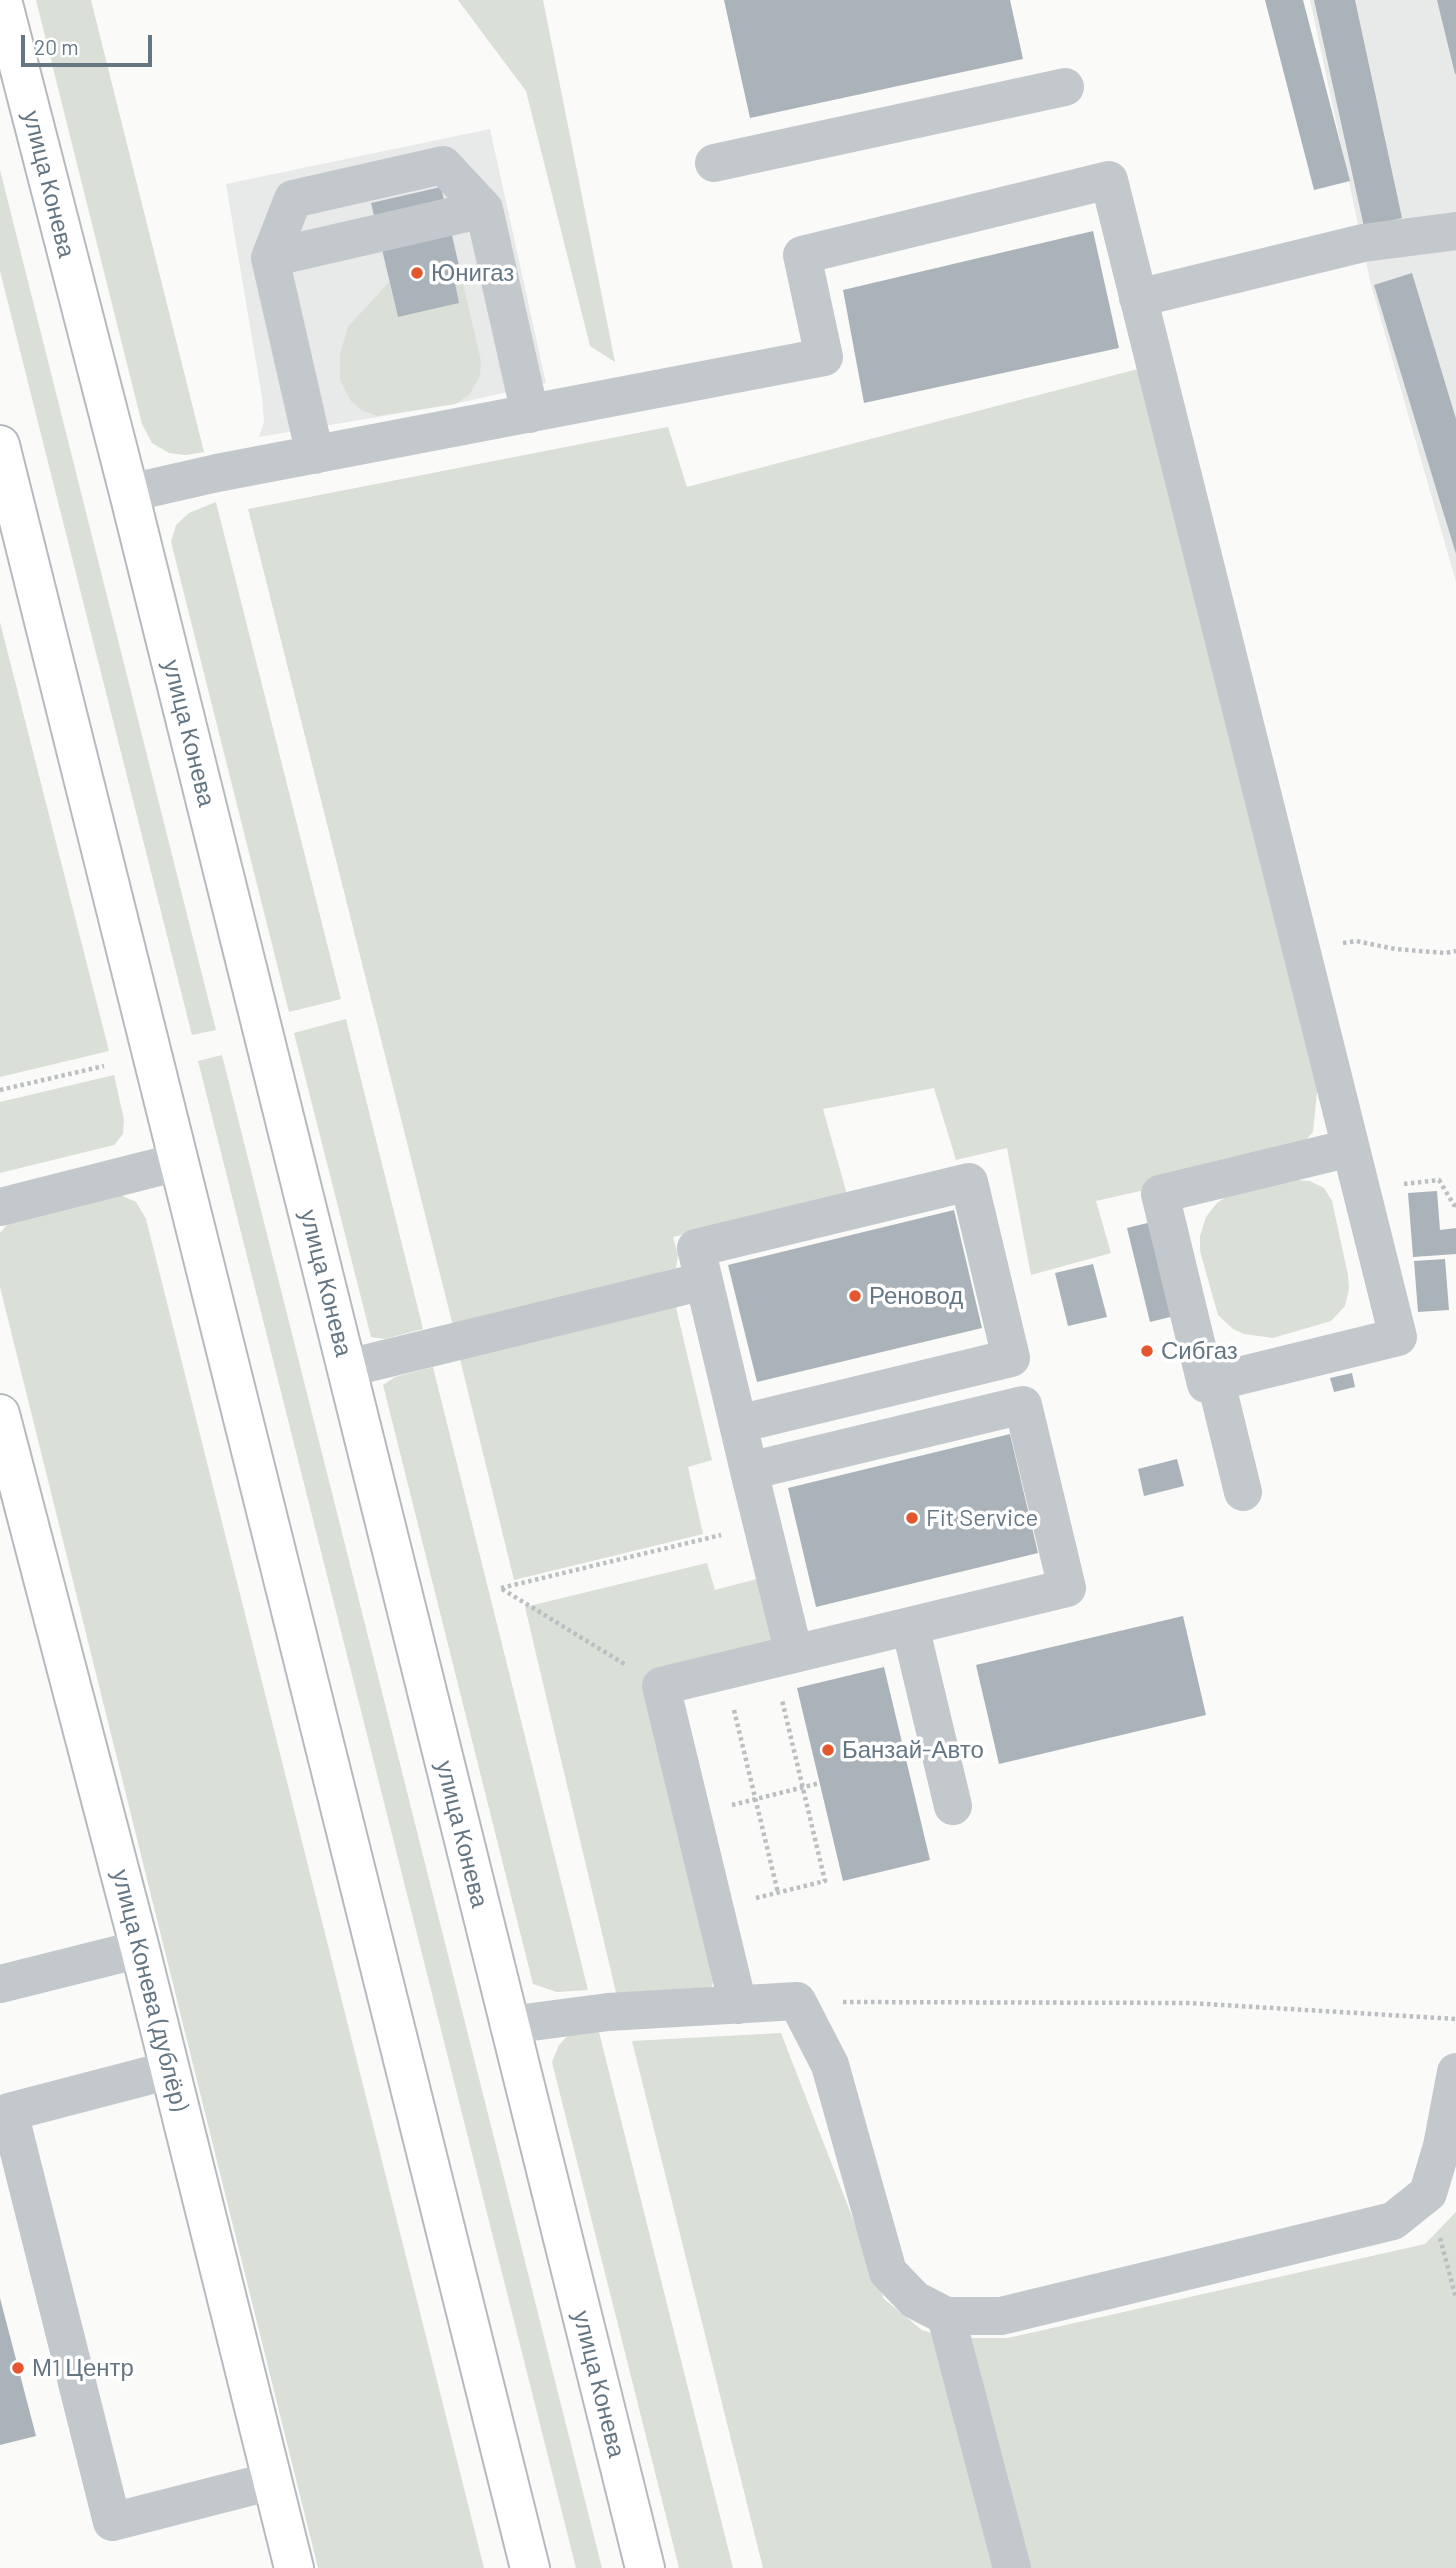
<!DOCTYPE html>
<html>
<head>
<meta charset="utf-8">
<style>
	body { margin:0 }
	#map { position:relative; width:1456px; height:2568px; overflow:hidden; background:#fafaf8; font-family:Barlow,sans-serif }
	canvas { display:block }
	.scale { position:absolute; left:21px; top:35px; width:131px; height:32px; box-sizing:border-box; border:4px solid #657683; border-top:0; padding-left:9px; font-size:21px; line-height:24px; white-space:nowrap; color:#657683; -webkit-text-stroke:5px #fff; paint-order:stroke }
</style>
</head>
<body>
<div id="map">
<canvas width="1456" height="2568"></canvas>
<div class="scale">20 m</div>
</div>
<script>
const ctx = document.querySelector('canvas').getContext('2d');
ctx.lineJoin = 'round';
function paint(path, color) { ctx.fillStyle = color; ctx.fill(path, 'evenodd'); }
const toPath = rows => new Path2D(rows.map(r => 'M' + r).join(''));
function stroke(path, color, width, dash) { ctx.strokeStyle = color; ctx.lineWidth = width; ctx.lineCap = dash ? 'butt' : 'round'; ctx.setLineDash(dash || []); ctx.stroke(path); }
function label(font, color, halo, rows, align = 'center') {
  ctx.font = font + ' Barlow,sans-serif'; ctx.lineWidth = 7; ctx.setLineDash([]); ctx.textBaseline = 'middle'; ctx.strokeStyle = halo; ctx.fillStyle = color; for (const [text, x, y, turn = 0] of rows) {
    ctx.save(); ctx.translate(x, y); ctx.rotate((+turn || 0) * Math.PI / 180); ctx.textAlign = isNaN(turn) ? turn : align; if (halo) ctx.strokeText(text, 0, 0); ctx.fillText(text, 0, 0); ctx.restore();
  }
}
paint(toPath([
	[1310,0,1456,0,1456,582,1371,285],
	[490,129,546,383,455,404,259,437,264,422,262,397,226,184]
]), '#e8e9e9');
paint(toPath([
	[36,0,91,0,204,452,186,455,169,453,152,443,142,424],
	[458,0,543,0,615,362,590,346,526,91],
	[0,170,216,1030,192,1035,0,271],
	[459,266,481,361,480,376,469,395,455,404,377,416,361,410,351,401,340,380,340,354,348,327,389,282,398,317,459,303,452,268],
	[1138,369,1318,1082,1313,1132,1302,1144,1250,1166,1096,1201,1111,1253,1031,1275,1007,1148,956,1160,934,1088,823,1109,848,1198,673,1237,678,1255,676,1268,454,1330,248,509,668,427,687,487],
	[216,502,341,999,289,1012,171,542,176,525,189,513],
	[0,622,109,1051,0,1077],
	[346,1019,423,1329,385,1339,371,1337,294,1033],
	[222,1055,602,2568,576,2568,198,1061],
	[114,1075,124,1120,123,1134,114,1145,0,1173,0,1102],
	[1297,1180,1310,1181,1324,1188,1332,1201,1348,1275,1349,1289,1345,1306,1331,1321,1273,1338,1244,1334,1233,1329,1218,1315,1200,1251,1200,1236,1206,1217,1217,1203,1229,1195],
	[118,1194,136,1202,146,1219,484,2568,318,2568,0,1287,0,1233,10,1221],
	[675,1303,712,1460,688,1467,703,1534,514,1580,459,1355],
	[433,1367,588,1990,557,1992,533,1984,383,1385,395,1377],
	[707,1563,715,1590,764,1577,781,1639,656,1678,715,1963,712,1988,618,2001,525,1607],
	[598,2028,733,2568,679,2568,552,2062,559,2045,573,2030],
	[781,2033,884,2299,922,2330,946,2338,1008,2338,1425,2244,1456,2212,1456,2568,763,2568,632,2041]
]), '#dadfd7');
paint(toPath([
	[724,0,1010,0,1023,59,750,118],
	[1265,0,1303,0,1350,181,1314,190],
	[1314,0,1355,0,1402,218,1364,227],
	[1437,0,1456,0,1456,74,1455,74],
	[441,187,459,266,452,268,459,303,398,317,371,203],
	[1093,231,1119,348,864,403,843,290],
	[1412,273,1456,419,1456,554,1374,285],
	[1437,1191,1440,1230,1456,1228,1456,1254,1413,1257,1408,1193],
	[954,1210,982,1328,757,1382,728,1265],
	[1164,1219,1186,1313,1150,1322,1127,1228],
	[1445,1259,1449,1310,1418,1312,1414,1261],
	[1093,1264,1107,1317,1068,1326,1055,1273],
	[1352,1373,1355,1387,1334,1392,1330,1378],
	[1010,1434,1038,1553,816,1607,788,1488],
	[1177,1459,1184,1486,1144,1496,1138,1469],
	[1183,1616,1206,1715,999,1764,976,1665],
	[884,1667,930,1860,843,1881,797,1688],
	[0,2298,36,2436,0,2445]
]), '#aab3b9');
const major = toPath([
	[2,0,129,493,645,2568],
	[0,445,530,2568],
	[0,1414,140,1949,294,2568]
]);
stroke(major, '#b5babe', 42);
stroke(toPath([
	[1343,943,1356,941,1395,949,1445,953,1456,951],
	[0,1090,104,1066],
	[1404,1184,1439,1180,1454,1205,1456,1205],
	[501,1588,721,1535],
	[502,1589,626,1665],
	[734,1710,778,1893],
	[732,1805,820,1783],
	[756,1898,825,1881,782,1700],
	[843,2002,1189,2003,1456,2019],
	[1440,2238,1456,2298]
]), '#bbbfc2', 4.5, [3.5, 3.5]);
stroke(toPath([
	[714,163,1065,87],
	[270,258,293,199,443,165,484,209],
	[1138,298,1363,243,1456,231],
	[315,455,270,258,484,209,530,414],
	[129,493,217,473,824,357,802,255,1109,180,1398,1337,1206,1384,1160,1194,1350,1148],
	[0,1207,178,1162],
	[348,1368,704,1281],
	[1216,1382,1243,1492],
	[738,1424,1011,1358,969,1182,696,1248,704,1281,738,1424,749,1471],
	[910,1626,953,1806],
	[0,1984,140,1949],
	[738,2005,661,1686,794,1654,1067,1588,1023,1405,749,1471,794,1654],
	[509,2025,608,2012,797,2001,830,2065,888,2272,915,2300,946,2316,1001,2316,1393,2221,1428,2193,1442,2146,1456,2072],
	[170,2070,9,2112,112,2522,272,2481],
	[946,2316,1012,2568]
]), '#c3c8cc', 38);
stroke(major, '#fff', 38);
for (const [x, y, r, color] of [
	[417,273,7,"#e4572e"],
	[855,1296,7,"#e4572e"],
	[1147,1351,7,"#e4572e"],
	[912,1518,7,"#e4572e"],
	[828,1750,7,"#e4572e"],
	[18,2368,7,"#e4572e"]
]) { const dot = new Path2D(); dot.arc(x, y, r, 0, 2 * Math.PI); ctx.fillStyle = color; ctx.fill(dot); stroke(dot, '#fff', 2.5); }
label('24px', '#657683', '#fff', [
	["улица Конева",49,184,76],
	["улица Конева",189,733,76],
	["улица Конева",326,1283,76],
	["улица Конева",462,1834,76],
	["улица Конева (дублёр)",150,1990,76],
	["улица Конева",599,2384,76]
]);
label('24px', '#657683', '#fff', [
	["Юнигаз",431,273],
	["Реновод",869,1296],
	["Сибгаз",1161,1351],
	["Fit Service",926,1518],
	["Банзай-Авто",842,1750],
	["М1 Центр",32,2368]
], 'left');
</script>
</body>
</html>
